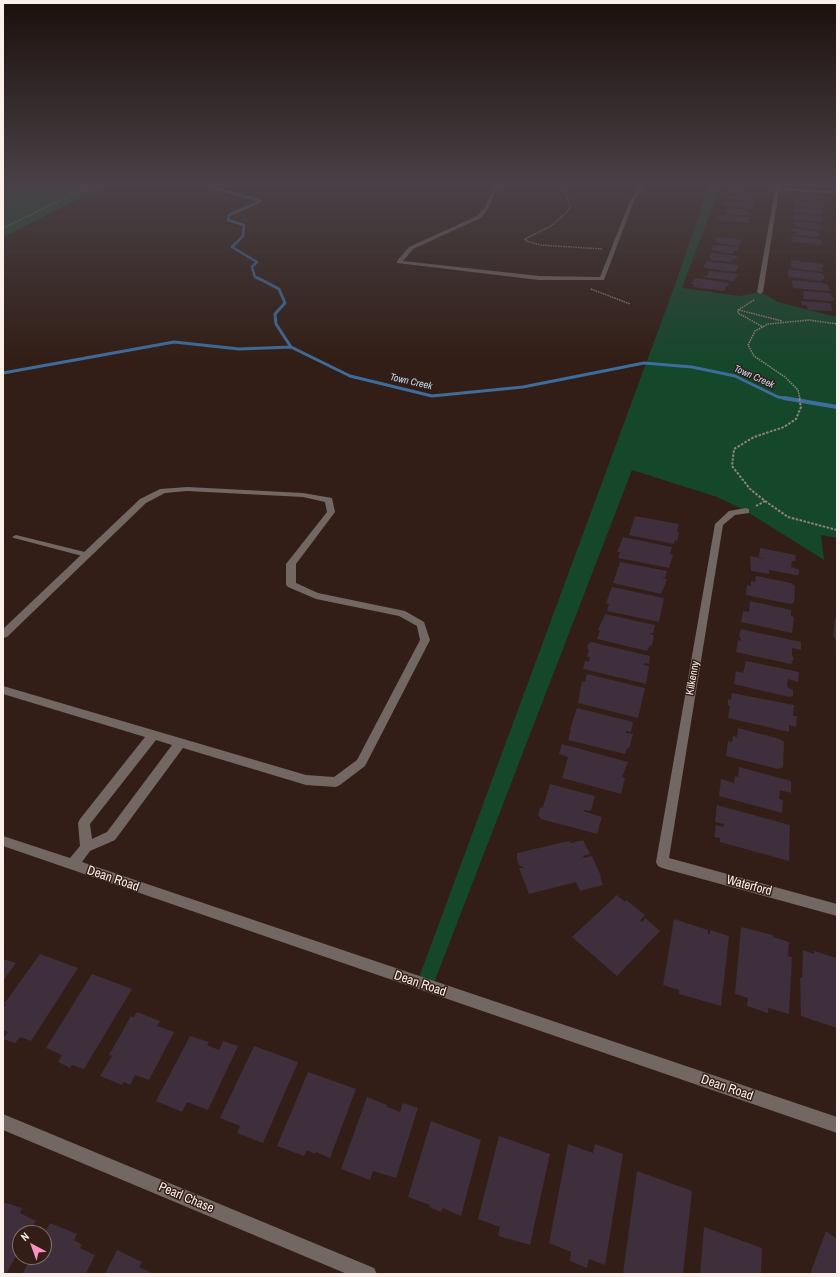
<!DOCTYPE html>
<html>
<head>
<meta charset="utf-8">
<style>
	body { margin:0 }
	#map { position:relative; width:840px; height:1277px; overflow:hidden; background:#321e16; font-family:"Archivo Narrow",sans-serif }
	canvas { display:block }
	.frame { position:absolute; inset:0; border:4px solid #fdefe9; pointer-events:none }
	.north { position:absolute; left:12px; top:1225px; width:40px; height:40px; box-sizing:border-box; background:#321e16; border:1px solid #83726a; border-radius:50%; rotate:319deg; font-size:11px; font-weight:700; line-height:16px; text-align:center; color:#fdefe9 }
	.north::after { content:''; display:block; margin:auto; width:14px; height:18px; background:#fc8fc3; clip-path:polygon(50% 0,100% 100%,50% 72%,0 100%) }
</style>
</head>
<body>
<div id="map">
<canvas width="840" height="1277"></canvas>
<div class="frame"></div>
<div class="north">N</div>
</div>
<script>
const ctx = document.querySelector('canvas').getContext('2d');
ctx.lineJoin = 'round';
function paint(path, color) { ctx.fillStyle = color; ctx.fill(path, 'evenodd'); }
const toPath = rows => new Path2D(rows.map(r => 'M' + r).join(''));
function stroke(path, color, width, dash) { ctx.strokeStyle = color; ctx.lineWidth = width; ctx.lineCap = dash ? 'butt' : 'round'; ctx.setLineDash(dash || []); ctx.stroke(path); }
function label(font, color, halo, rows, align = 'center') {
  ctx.font = font + ' "Archivo Narrow",sans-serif'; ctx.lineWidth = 3; ctx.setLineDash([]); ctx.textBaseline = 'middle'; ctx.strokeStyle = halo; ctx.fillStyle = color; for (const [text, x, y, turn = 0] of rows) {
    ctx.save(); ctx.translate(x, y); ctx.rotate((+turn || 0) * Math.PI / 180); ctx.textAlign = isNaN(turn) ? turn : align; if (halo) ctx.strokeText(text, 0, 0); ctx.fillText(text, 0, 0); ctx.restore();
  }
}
paint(toPath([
	[709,184,721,184,682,288,740,296,760,292,778,302,837,317,837,538,821,535,824,560,746,511,717,497,632,470,432,988,417,983,675,285]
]), '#15472b');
paint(toPath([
	[3,184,109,184,3,237]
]), '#0c5732');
stroke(toPath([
	[201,184,261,201,229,215,228,220,244,225,243,236,232,247,257,262,252,267,255,277,260,279]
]), '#3d6d9d', 2.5);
stroke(toPath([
	[258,278,279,289,285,303,275,314,276,324,291,347,350,376,432,396,523,387,644,363,692,367,735,376,778,397,789,399],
	[3,373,174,342,239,349,291,347]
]), '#3d6d9d', 3);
stroke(toPath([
	[784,398,837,407]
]), '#3d6d9d', 4);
paint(toPath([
	[818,184,836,184,835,188,818,186],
	[728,188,756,191,756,193,759,194,756,194,755,196,730,193,727,192],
	[795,194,821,196,821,198,817,197,819,202,796,199,794,197],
	[733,195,753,197,755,203,730,199,730,196],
	[795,200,823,203,825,207,823,207,823,209,794,206],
	[725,201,754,204,753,209,727,206,724,204],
	[794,207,821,209,823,214,821,215,792,212],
	[726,208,748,210,748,212,752,213,751,216,729,214,725,212],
	[794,214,822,216,822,222,791,219],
	[722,215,749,217,749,220,751,220,749,223,716,220,717,217,721,217,719,216],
	[793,221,815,223,820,225,820,230,797,227,796,224,793,224],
	[792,228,817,231,819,232,819,235,817,237,796,235,796,232,791,231],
	[791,236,819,239,822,241,822,245,791,242,793,239,791,238],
	[718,237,743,240,739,246,717,243,717,241,714,241],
	[713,245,716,245,739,247,738,250,734,251,733,254,714,251,712,250],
	[712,253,738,256,737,259,733,259,732,262,710,260,711,258,708,257],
	[791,260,823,264,824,266,821,269,824,272,791,268],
	[707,261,739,265,735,272,705,268,704,266,706,266,703,266],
	[788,269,821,273,824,276,824,279,821,281,788,277],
	[709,271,738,274,734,281,703,277,703,276,707,276],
	[695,278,729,283,728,286,727,286,724,291,693,287,694,284,691,284],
	[792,280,823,283,828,285,830,291,793,288],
	[804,291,830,293,834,300,831,301,803,299],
	[801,301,828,303,831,304,832,311,809,310,806,305,802,305],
	[635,516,679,524,677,531,674,530,679,532,677,541,675,540,674,544,629,535],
	[623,537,672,547,670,554,666,553,673,555,669,568,618,558,620,552,617,552],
	[760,548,796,555,795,561,792,561,791,567,799,570,799,574,796,575,769,570,769,574,751,571,750,556,765,559,759,557],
	[620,562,667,571,665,578,661,577,667,580,661,594,613,583],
	[756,576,791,583,795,586,794,603,790,604,746,595,747,585,751,586,751,581,755,582],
	[612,587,664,598,659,622,607,611,609,604,606,603],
	[750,601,791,610,791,616,794,617,792,633,741,622,743,611,749,612],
	[605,614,655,625,653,633,648,633,654,635,652,646,650,645,647,651,597,639,600,631,598,630],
	[835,618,837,619,837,643,833,636],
	[741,629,801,642,801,650,792,648,792,656,794,658,791,664,736,652,738,640,741,641,741,638,739,637],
	[591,642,650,656,649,664,644,663,644,665,649,666,646,684,583,669,585,661,589,662,590,657,587,657,589,650,587,648,588,644],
	[746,661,799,672,798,682,788,679,787,687,793,690,793,696,789,697,734,684,736,671,743,673],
	[587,674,645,688,638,718,578,703,582,681,585,682],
	[732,693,794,705,793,716,797,716,796,727,789,725,789,732,728,718,730,706,728,705,728,699,731,700],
	[577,708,633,722,631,732,626,731,626,733,633,734,629,748,627,748,625,754,568,740,571,730,570,729],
	[738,728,780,739,784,742,783,767,778,769,726,756,728,741,732,742,733,736,737,737],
	[562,744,628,762,622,777,625,778,621,794,562,778,568,757,559,754],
	[739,767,791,781,791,793,780,790,779,799,783,800,782,813,719,796,721,779,734,783,735,776,738,777],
	[550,784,595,796,591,811,584,810,583,811,602,817,597,834,541,819,538,815,540,808,543,807],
	[717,805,790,825,789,861,720,842,720,838,714,837,716,825,723,827,724,824,715,822],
	[583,840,590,854,583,856,584,858,592,856,601,876,600,877,603,885,580,891,576,882,529,894,519,868,524,868,519,865,517,859,517,853,569,841,571,843],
	[617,895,625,902,626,900,645,915,640,921,642,922,645,918,660,931,617,976,572,937],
	[674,919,708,930,708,934,710,934,710,930,729,936,721,1006,679,994,679,990,663,985],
	[741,927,773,935,773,937,789,942,788,956,792,957,789,1014,768,1008,768,1013,747,1006,748,998,735,994],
	[803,950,814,954,814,951,837,958,837,1028,801,1016,800,978,802,978],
	[40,954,78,968,31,1041,20,1037,15,1043,3,1039,8,1032,3,1030,3,1009,6,1004,4,1004],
	[3,959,16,963,3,981],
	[92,974,132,989,84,1069,72,1065,70,1068,58,1062,62,1055,46,1048],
	[137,1012,160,1021,157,1026,174,1032,149,1080,135,1075,130,1085,124,1082,122,1085,100,1076,112,1056,109,1055,131,1016,134,1017],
	[190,1036,209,1042,207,1045,219,1050,223,1041,238,1046,208,1110,187,1102,182,1112,156,1101],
	[254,1046,298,1062,263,1143,237,1133,240,1126,220,1118],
	[308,1072,356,1089,330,1158,316,1152,315,1154,307,1150,304,1156,277,1146],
	[367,1097,387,1105,387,1107,400,1112,403,1103,418,1108,396,1178,373,1171,370,1180,341,1169],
	[431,1121,481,1140,461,1216,443,1208,441,1212,429,1207,430,1205,408,1197],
	[499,1136,550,1154,530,1245,498,1236,500,1227,478,1219],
	[568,1144,593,1153,595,1144,623,1154,605,1265,589,1259,587,1268,570,1261,571,1252,549,1243],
	[637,1171,692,1191,683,1274,623,1274],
	[3,1202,22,1208,20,1213,36,1221,29,1233,20,1233,20,1249,6,1274,3,1274],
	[50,1223,77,1234,74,1240,82,1245,80,1248,95,1255,86,1274,22,1274,32,1257,44,1257,44,1234],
	[704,1227,762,1248,761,1274,700,1274],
	[826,1231,837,1239,837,1274,810,1274],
	[117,1250,142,1262,139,1267,152,1273,151,1274,105,1274]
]), '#3f2e3c');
stroke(toPath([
	[563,184,570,207,566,213,551,226,525,239,526,241,540,245,603,249],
	[3,228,84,189,89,184],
	[591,289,630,304],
	[754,300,738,310,738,313,763,327],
	[739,310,782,321],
	[800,399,798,390,785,377,754,356,748,345,755,331,768,324,809,320,837,324]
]), '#93827b', 1.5, [1.5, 1]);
stroke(toPath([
	[765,501,788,517,837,530],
	[756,506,765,501,750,489,732,466,734,449,754,437,784,427,796,419,801,407,799,398]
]), '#93827b', 2, [2.5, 1.5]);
paint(toPath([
	[16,535,89,553,90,555,86,557,14,538,12,537,16,535]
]), '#726763');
paint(toPath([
	[495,184,499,184,489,207,481,218,413,249,403,261,539,276,600,277,630,201,642,184,646,184,634,201,604,280,539,280,397,263,397,261,409,247,477,216,485,207,495,184],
	[776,184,780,184,780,187,837,192,837,194,779,190,763,292,760,294,757,292,776,184],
	[187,487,303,493,332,498,335,512,296,564,296,583,318,593,405,611,424,622,430,640,365,766,340,785,336,787,306,785,183,748,115,840,90,851,82,862,837,1117,837,1133,3,846,3,836,70,858,80,846,78,823,80,819,145,737,3,694,3,686,306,775,334,777,357,760,420,640,417,626,399,616,316,599,288,587,286,585,286,564,327,512,325,502,303,497,187,491,165,493,146,503,7,637,3,638,3,629,140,499,160,489,187,487],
	[156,740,172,745,107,832,92,839,90,824,156,740],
	[746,508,749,509,749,513,735,515,723,525,669,858,837,904,837,916,662,868,658,866,656,862,715,524,729,511,746,508],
	[3,1114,374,1268,377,1274,347,1274,3,1130,3,1114]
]), '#726763');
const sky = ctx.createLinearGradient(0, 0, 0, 363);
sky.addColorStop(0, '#1c100c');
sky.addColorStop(0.51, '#494147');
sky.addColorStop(1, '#49414700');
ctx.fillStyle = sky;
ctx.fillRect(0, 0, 840, 363);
label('italic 10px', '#c2ddf9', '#321e16', [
	["Town Creek",754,377,24],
	["Town Creek",411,382,13]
]);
label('11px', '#fdefe9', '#321e16', [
	["Kilkenny",693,678,-80]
]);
label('13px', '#fdefe9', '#321e16', [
	["Dean Road",113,879,19],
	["Waterford",749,886,15],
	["Dean Road",420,984,19],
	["Dean Road",727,1088,19],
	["Pearl Chase",186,1198,23]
]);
</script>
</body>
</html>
